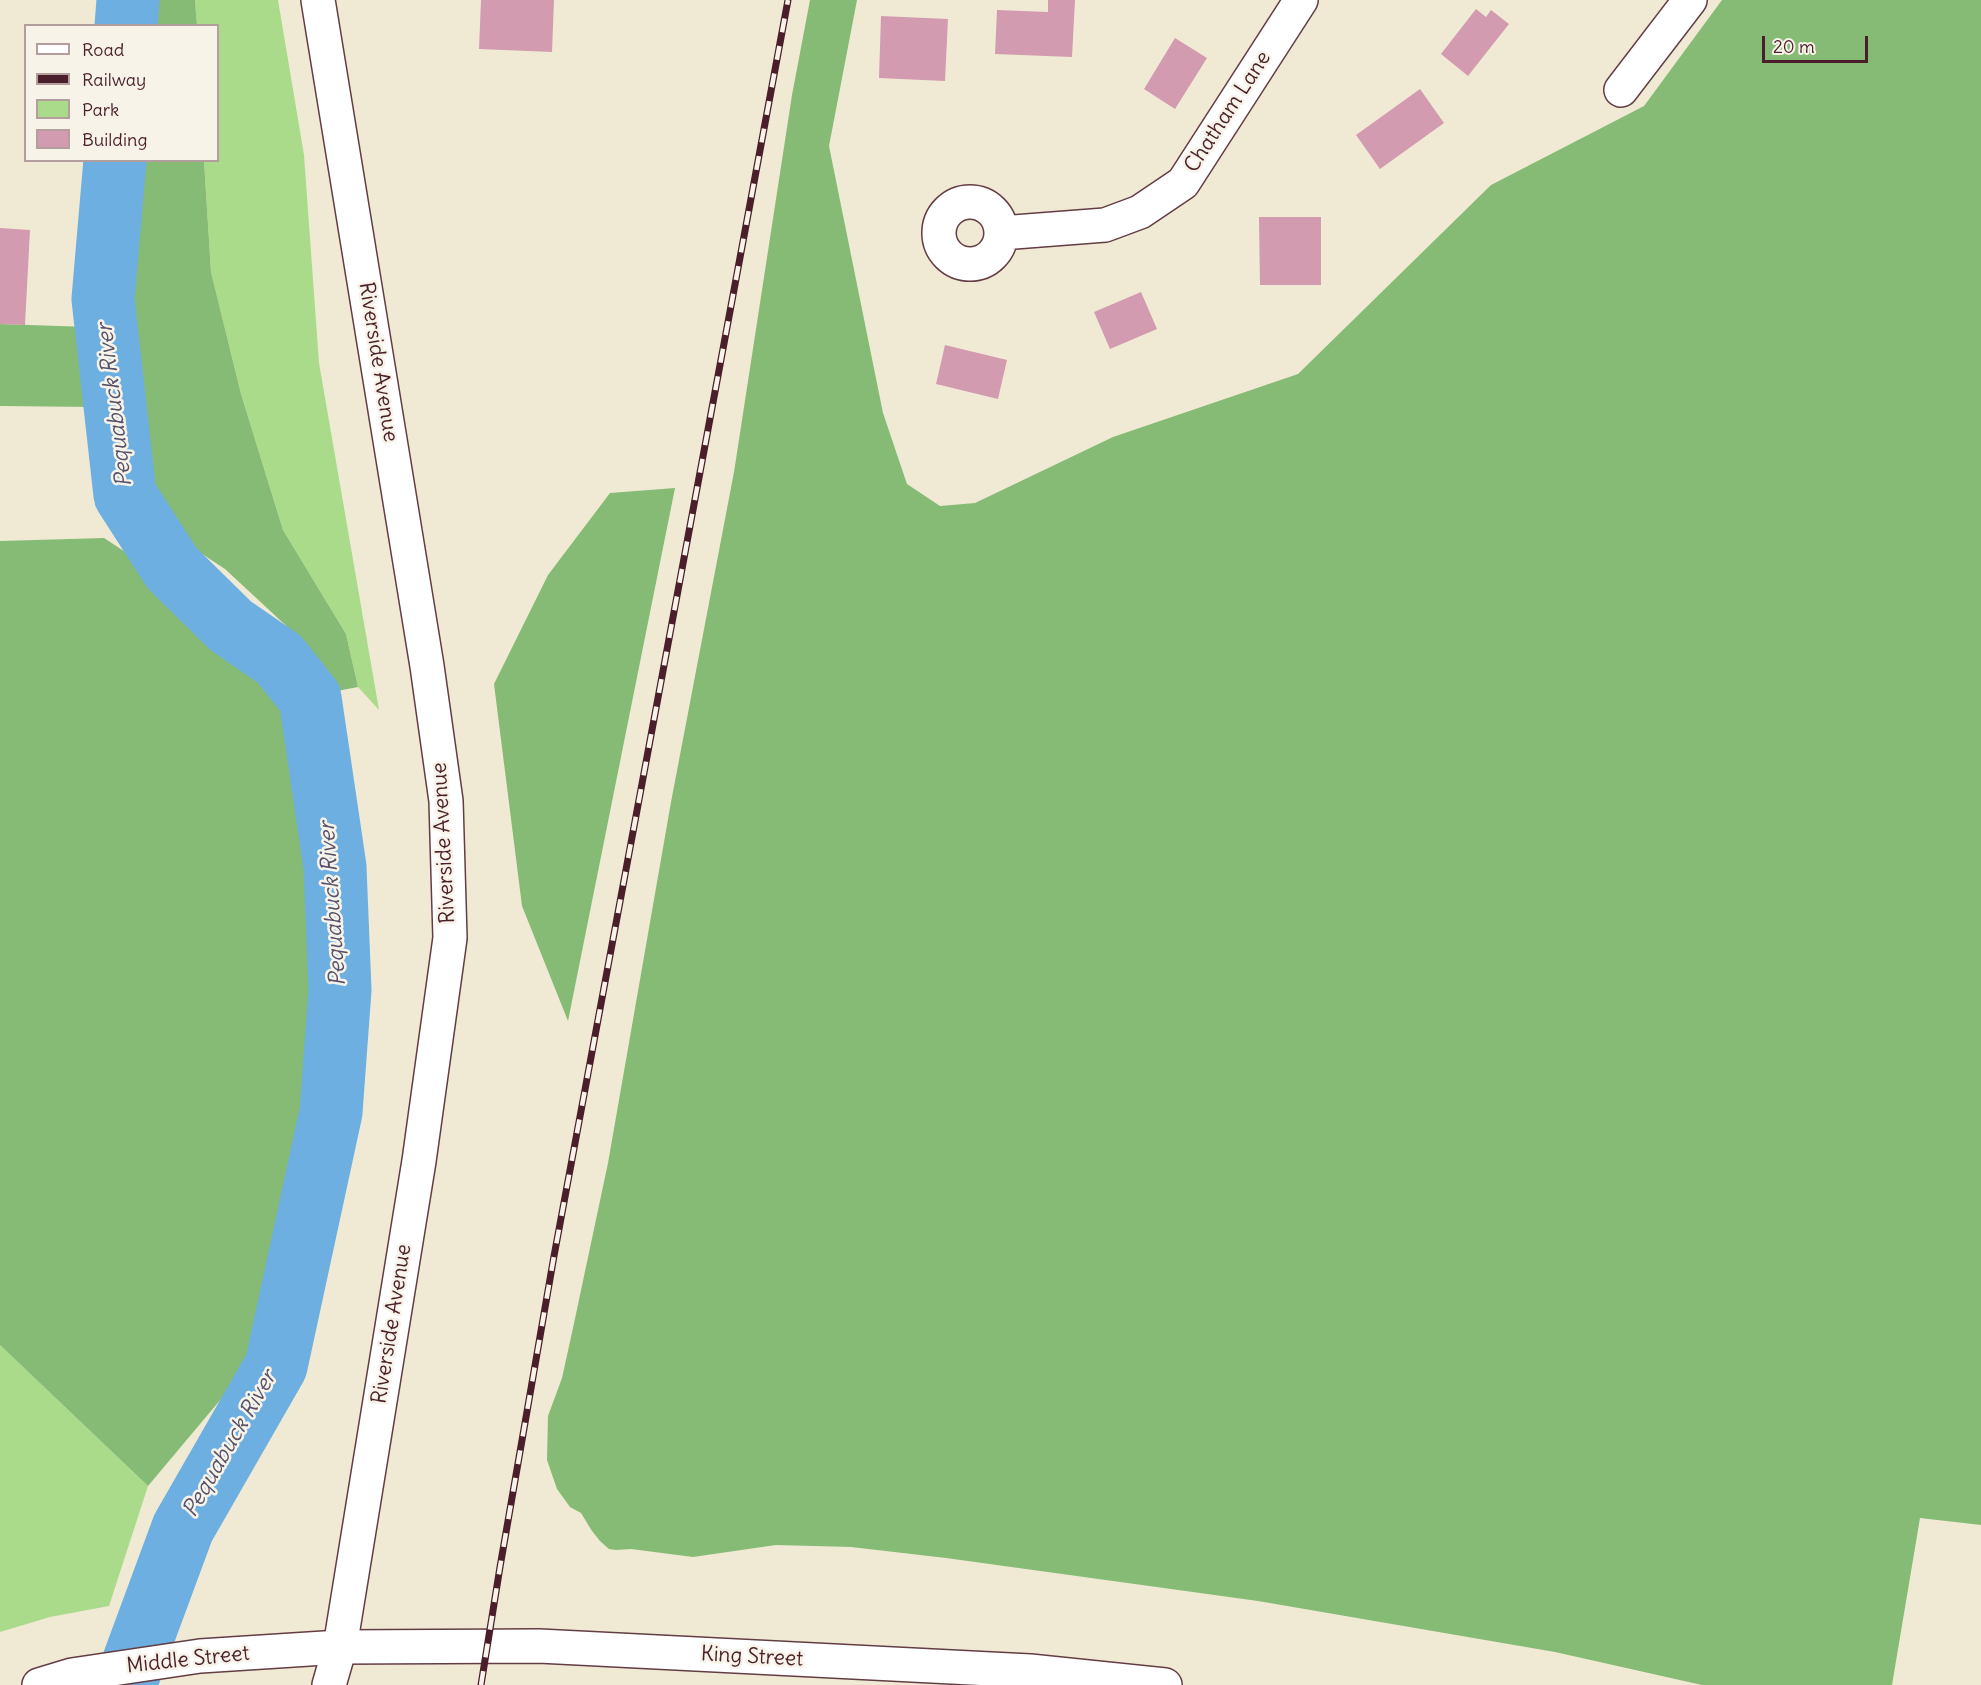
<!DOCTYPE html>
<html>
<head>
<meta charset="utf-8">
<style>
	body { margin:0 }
	#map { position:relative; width:1981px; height:1685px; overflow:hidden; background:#f0ead4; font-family:Delius,sans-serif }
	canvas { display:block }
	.legend { position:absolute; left:24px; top:24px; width:195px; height:138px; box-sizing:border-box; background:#f7f3e8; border:2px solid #b29e9c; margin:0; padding:8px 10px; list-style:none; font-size:18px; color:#4a1f2b }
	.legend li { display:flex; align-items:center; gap:12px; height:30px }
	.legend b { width:30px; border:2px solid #b29e9c }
	.scale { position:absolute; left:1762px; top:36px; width:106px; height:27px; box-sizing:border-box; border:3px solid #4a1f2b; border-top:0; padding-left:8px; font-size:18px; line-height:21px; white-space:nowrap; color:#4a1f2b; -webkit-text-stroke:4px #f7f3e8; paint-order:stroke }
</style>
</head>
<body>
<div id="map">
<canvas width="1981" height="1685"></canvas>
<ul class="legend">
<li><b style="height:8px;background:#fff"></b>Road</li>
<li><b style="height:8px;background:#4a1f2b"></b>Railway</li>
<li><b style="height:16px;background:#a9db8a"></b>Park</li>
<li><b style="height:16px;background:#d29bb0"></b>Building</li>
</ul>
<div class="scale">20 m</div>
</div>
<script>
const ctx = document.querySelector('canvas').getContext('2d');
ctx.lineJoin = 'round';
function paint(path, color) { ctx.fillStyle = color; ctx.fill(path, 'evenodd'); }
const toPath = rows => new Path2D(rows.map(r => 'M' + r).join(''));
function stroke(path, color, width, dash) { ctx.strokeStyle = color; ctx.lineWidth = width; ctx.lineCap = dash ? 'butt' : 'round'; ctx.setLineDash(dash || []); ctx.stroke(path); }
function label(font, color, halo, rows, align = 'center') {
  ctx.font = font + ' Delius,sans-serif'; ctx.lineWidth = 5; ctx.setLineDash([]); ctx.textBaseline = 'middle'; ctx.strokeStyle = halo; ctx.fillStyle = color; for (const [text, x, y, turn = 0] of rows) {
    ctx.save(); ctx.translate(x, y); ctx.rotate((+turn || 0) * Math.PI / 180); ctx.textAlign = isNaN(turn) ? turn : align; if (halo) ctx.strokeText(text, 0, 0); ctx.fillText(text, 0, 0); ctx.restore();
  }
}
paint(toPath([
	[195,0,278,0,304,155,319,363,379,710,358,687,346,634,283,530,241,394,211,272,204,161,218,160,218,26,197,25],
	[0,1345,148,1486,109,1606,50,1617,0,1632]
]), '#a9db8a');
paint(toPath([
	[158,0,195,0,197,25,154,25],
	[810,0,857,0,829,146,883,413,907,484,940,506,975,503,1113,437,1298,374,1491,185,1644,106,1722,0,1981,0,1981,1525,1920,1518,1892,1685,1702,1685,1555,1652,1258,1601,946,1558,851,1547,776,1545,693,1557,631,1549,616,1550,609,1549,600,1541,592,1531,581,1513,570,1507,557,1489,547,1460,548,1416,562,1378,573,1328,608,1163,671,802,734,472,792,95],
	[135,161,204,161,211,272,241,394,283,530,346,634,358,687,337,691,309,647,225,569,193,548,167,513,146,465,127,372,121,299],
	[0,324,88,327,94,407,0,406],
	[675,488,568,1021,522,906,494,684,548,575,610,493],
	[104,538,136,559,184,614,226,653,271,687,301,736,320,878,307,1111,258,1355,148,1486,0,1345,0,541]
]), '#86bb76');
stroke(toPath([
	[126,26,128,0],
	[115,160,103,299,125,495,172,568,231,626,279,659,310,698,335,867,340,990,331,1112,276,1366,183,1528,125,1685]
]), '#6dafe1', 63);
paint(toPath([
	[481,0,554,0,552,52,479,49],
	[1048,0,1075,0,1072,57,995,54,997,10,1048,12],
	[1476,9,1486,17,1491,10,1509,24,1468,76,1441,54],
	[881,16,948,19,945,81,879,78],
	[1175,38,1207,58,1175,109,1144,89],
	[1420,89,1444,123,1380,169,1356,135],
	[1259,217,1321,217,1321,285,1260,285],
	[0,228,30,230,25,325,0,324],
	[1141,292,1157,329,1110,349,1094,312],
	[945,345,1007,360,998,399,936,384]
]), '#d29bb0');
const minor = toPath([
	[1621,90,1690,0],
	'939 233a31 31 0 1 1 62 0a31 31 0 1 1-62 0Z',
	[1001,233,1105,225,1140,212,1183,183,1301,0]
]);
const major = toPath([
	[39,1685,72,1675,200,1656,340,1647,539,1646,1030,1671,1165,1685]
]);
const highway = toPath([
	[318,0,427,666,446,801,450,938,419,1161,340,1647,329,1685]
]);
stroke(minor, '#633d44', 36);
stroke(major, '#633d44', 36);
stroke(highway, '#633d44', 36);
stroke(minor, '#fff', 33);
stroke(major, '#fff', 33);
stroke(highway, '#fff', 33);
const rail = toPath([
	[481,1685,500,1567,554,1256,788,0]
]);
stroke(rail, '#4a1f2b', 7);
stroke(rail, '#f7f3e8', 4.5, [14]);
label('21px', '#4a1f2b', '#f7f3e8', [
	["Chatham Lane",1228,112,-57],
	["Riverside Avenue",378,362,81],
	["Riverside Avenue",444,843,-93],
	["Riverside Avenue",392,1324,-81],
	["King Street",752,1657,3],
	["Middle Street",188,1660,-6]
]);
label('italic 22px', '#56516b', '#f7f3e8', [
	["Pequabuck River",115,405,-97],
	["Pequabuck River",333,904,-94],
	["Pequabuck River",230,1444,-60]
]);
</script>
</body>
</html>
